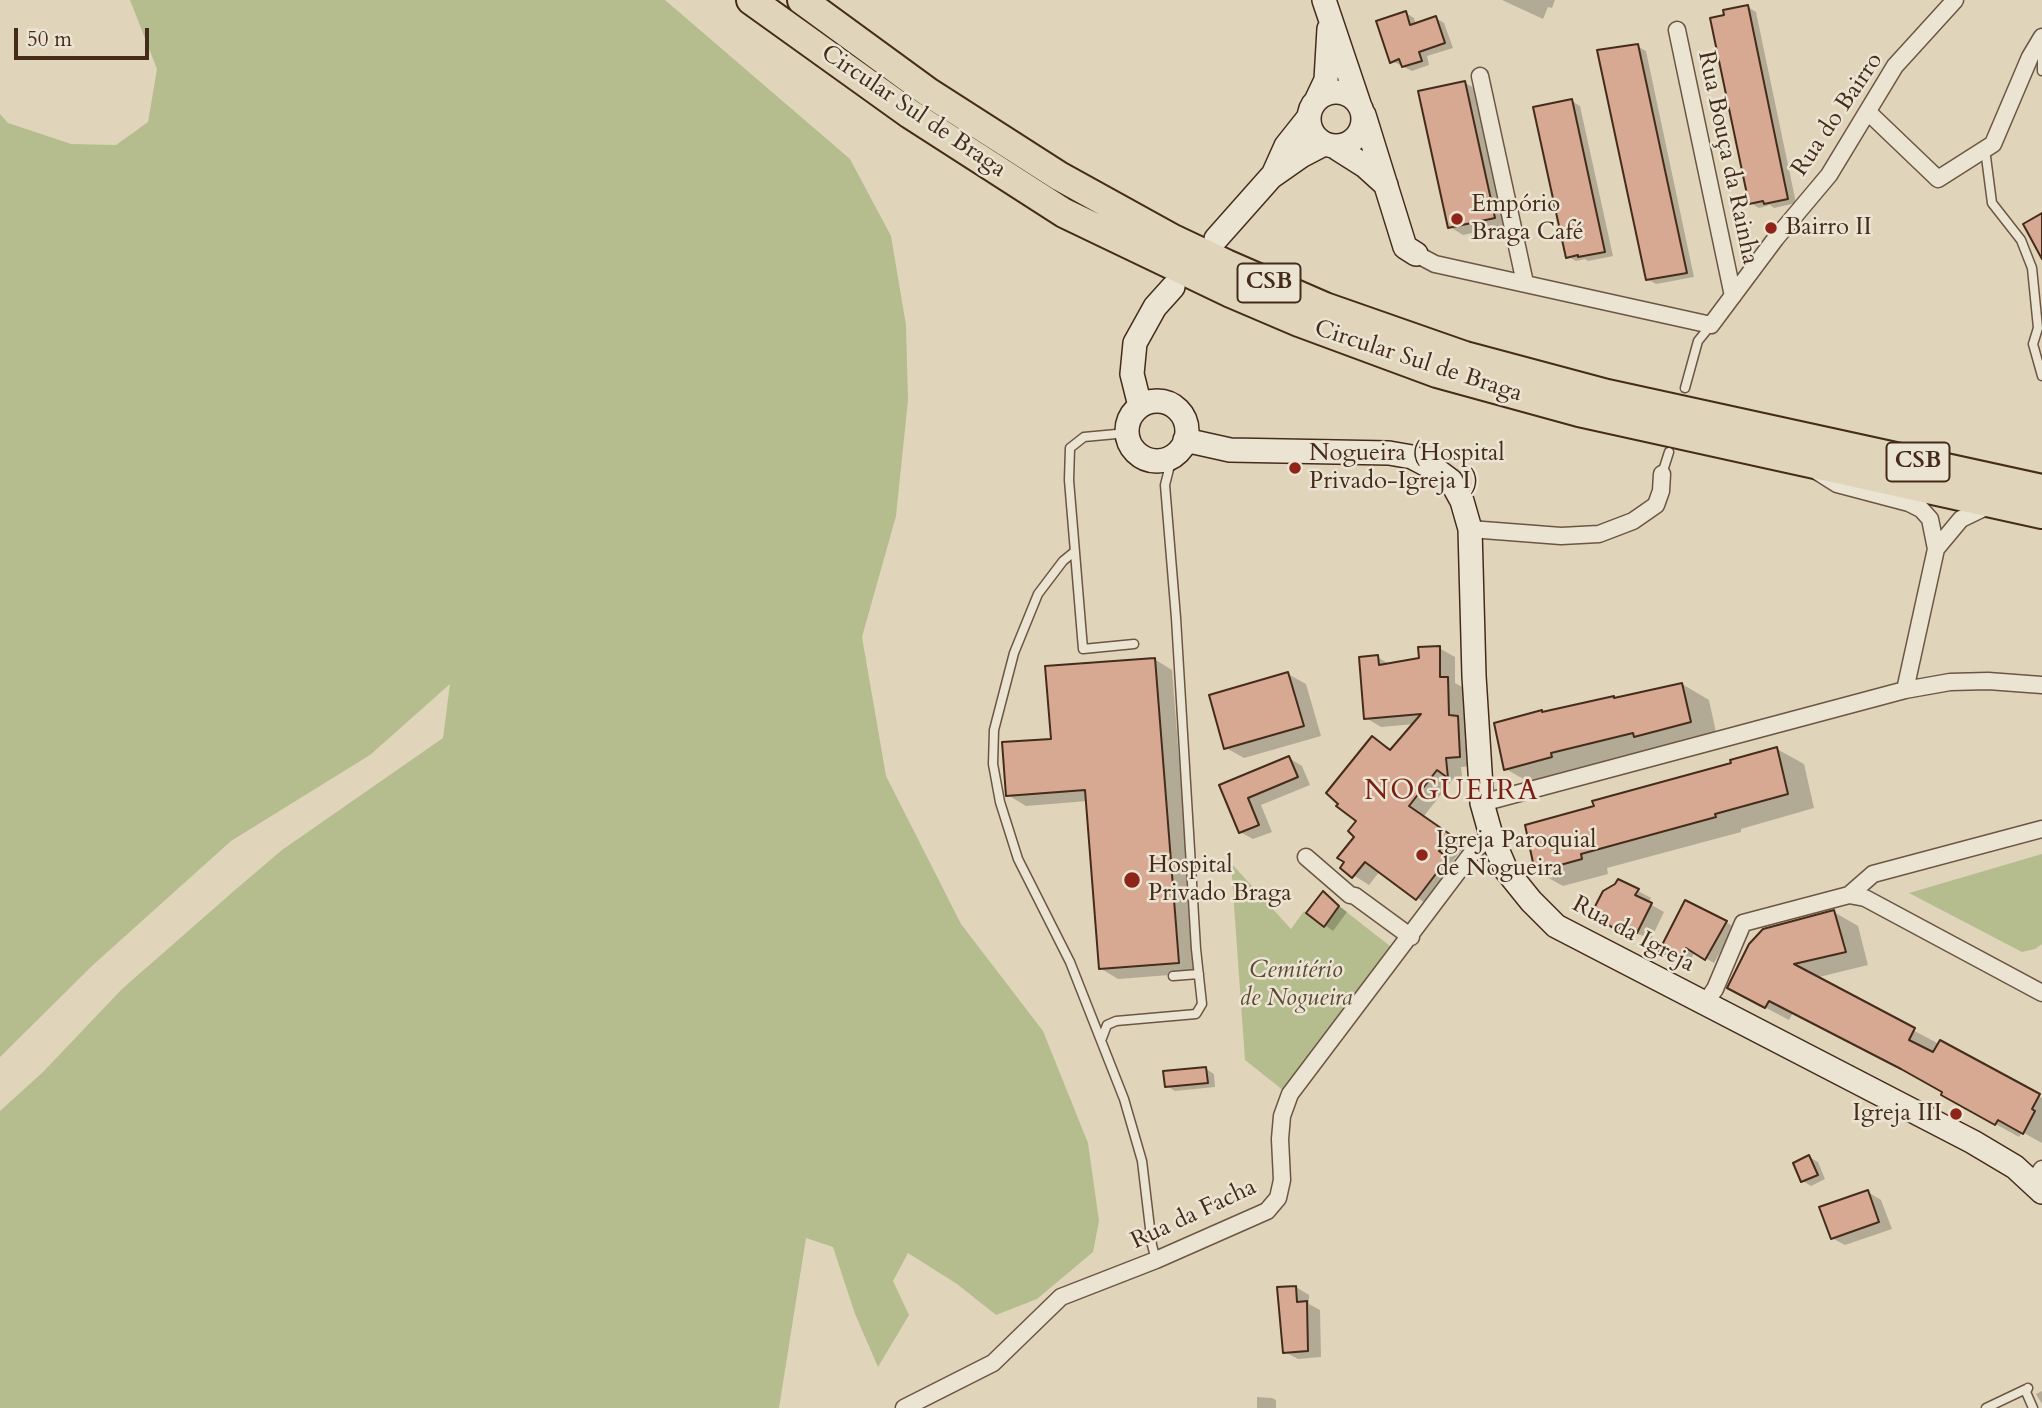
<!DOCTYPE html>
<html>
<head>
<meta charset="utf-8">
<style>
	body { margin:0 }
	#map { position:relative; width:2042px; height:1408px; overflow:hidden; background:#e0d5bb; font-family:Cardo,serif }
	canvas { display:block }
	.scale { position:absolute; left:14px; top:28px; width:135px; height:32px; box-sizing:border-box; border:4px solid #452c1a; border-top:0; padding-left:9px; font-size:21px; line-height:24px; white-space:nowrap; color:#452c1a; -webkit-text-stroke:5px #ebe4d3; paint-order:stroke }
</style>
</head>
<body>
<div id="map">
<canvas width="2042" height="1408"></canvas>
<div class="scale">50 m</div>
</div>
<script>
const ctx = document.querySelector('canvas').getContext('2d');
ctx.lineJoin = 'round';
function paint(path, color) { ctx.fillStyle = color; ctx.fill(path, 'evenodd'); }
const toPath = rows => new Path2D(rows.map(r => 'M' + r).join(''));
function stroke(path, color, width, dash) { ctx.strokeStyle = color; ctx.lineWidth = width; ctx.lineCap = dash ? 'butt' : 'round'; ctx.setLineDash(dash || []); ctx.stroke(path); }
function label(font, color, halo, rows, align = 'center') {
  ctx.font = font + ' Cardo,serif'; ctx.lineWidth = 5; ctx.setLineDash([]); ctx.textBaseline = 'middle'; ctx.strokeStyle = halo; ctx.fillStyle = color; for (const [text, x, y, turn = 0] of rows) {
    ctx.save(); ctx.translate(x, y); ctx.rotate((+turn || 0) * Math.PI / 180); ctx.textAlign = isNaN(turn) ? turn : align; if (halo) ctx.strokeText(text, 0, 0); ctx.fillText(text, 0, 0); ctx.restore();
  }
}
paint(toPath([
	[130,0,665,0,850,159,891,236,906,325,908,400,896,516,862,637,886,776,961,924,1043,1031,1088,1143,1099,1221,1093,1252,1037,1299,996,1315,957,1284,908,1253,893,1281,909,1315,878,1367,855,1314,833,1247,806,1238,779,1408,0,1408,0,1111,43,1072,122,989,235,890,282,850,443,738,450,684,370,755,231,841,93,965,0,1057,0,114,8,123,71,144,116,145,148,122,157,69],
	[2042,854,2042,944,2035,949,2022,952,1909,893],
	[1231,863,1291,929,1304,911,1324,927,1339,906,1395,950,1284,1091,1245,1060]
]), '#b5bd8e');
paint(toPath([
	[1502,0,1555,0,1552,8,1548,7,1543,19],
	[1748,7,1756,12,1796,203,1774,208,1770,205,1759,208,1750,203],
	[1406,13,1414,18,1416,25,1436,18,1444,23,1453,48,1427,56,1429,65,1412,71,1392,61],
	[1637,46,1646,51,1694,277,1656,284,1647,279],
	[1465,83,1478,90,1508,225,1463,235,1450,227],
	[1572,101,1580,106,1613,256,1588,261,1585,259,1576,261,1567,256],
	[1439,648,1455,657,1455,683,1464,688,1464,722,1474,727,1475,766,1461,767,1463,785,1453,779,1424,816,1465,845,1453,861,1462,868,1432,908,1380,871,1369,885,1342,868,1356,836,1373,738,1393,750,1415,724,1381,727,1366,718,1377,657,1391,665,1420,659],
	[1154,659,1172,670,1196,973,1118,979,1100,968,1087,801,1026,806,1008,795,1053,740],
	[1288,674,1306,684,1321,736,1244,758,1226,748],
	[1682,684,1709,700,1717,737,1657,748,1577,768,1578,772,1532,784,1506,769,1542,712,1544,713,1616,699],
	[1777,749,1804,764,1814,808,1741,829,1741,832,1607,868,1608,874,1563,886,1536,871,1596,808],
	[1289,758,1302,766,1310,785,1261,805,1272,832,1253,839,1240,832,1221,786],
	[1638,891,1651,898,1648,903,1664,912,1651,939,1633,932,1632,936,1605,923],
	[1324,894,1347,912,1333,931,1309,913],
	[1834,912,1858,926,1868,965,1815,978,1939,1044,1941,1042,2042,1098,2042,1143,2022,1132,2019,1137,1967,1108,1926,1082,1793,1013,1789,1020,1753,1001],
	[1726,922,1734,927,1714,963,1695,952,1688,964,1661,950],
	[1206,1069,1214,1074,1215,1087,1175,1091,1167,1086],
	[1809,1157,1818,1162,1825,1179,1811,1186,1803,1181],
	[1868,1192,1881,1200,1892,1229,1845,1245,1832,1238],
	[1296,1287,1309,1295,1309,1304,1320,1310,1321,1357,1298,1359,1285,1352],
	[2042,1391,2042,1404,2036,1394],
	[1257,1397,1272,1398,1276,1400,1276,1408,1257,1408]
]), '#0003');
const building = toPath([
	[1748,5,1788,199,1764,204,1763,201,1749,204,1710,18,1724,15,1723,10,1748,5],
	[1406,11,1410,25,1436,16,1445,43,1419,52,1422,61,1402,67,1399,59,1390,63,1376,21,1406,11],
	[1638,44,1687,273,1646,280,1597,50,1638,44],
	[1465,81,1495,218,1448,228,1418,91,1465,81],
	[1572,99,1605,252,1578,257,1578,255,1566,258,1533,107,1572,99],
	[2042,213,2042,259,2023,224,2042,213],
	[1440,646,1440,677,1448,677,1449,715,1458,716,1460,757,1446,758,1448,778,1437,770,1409,806,1451,835,1439,851,1448,858,1416,900,1365,862,1352,878,1340,868,1344,862,1337,858,1354,837,1348,831,1356,821,1336,806,1338,804,1326,793,1372,736,1390,750,1421,714,1364,719,1359,657,1378,655,1379,665,1419,658,1418,647,1440,646],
	[1155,658,1179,963,1099,969,1085,790,1006,796,1002,742,1051,739,1045,666,1155,658],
	[1288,672,1304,726,1224,749,1209,695,1288,672],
	[1682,683,1691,722,1634,737,1633,733,1551,753,1552,757,1504,770,1494,723,1542,710,1542,712,1614,696,1614,698,1682,683],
	[1777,747,1788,794,1715,814,1716,817,1581,854,1582,859,1535,872,1525,825,1594,806,1592,801,1731,763,1730,760,1777,747],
	[1289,756,1298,777,1248,798,1259,825,1239,833,1219,785,1289,756],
	[1618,879,1639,889,1635,895,1652,903,1637,933,1620,926,1618,930,1590,916,1603,891,1615,884,1618,879],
	[1323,891,1339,906,1324,927,1306,913,1323,891],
	[1685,900,1727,921,1705,960,1686,948,1679,961,1659,951,1685,900],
	[1834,910,1846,952,1794,964,1915,1028,1909,1040,1933,1052,1940,1040,2040,1094,2032,1109,2035,1111,2023,1134,1998,1120,1995,1125,1941,1095,1942,1092,1901,1069,1769,1001,1765,1008,1727,988,1749,944,1763,929,1834,910],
	[1206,1067,1208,1083,1165,1087,1163,1071,1206,1067],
	[1809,1155,1818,1175,1801,1182,1793,1163,1809,1155],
	[1868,1190,1879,1222,1831,1239,1819,1207,1868,1190],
	[1296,1286,1297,1302,1307,1301,1308,1351,1283,1353,1277,1287,1296,1286]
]);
paint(building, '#d7a892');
stroke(building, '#452c1a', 2);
const lane = toPath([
	[2042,48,2042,71],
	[1985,149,1992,203,2021,240,2032,268,2038,328,2033,344,2042,376],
	[1685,388,1698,341,1711,325],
	[1127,433,1084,437,1070,448,1069,480,1083,649,1134,644],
	[1662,474,1669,452],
	[1074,552,1063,561,1038,594,1014,653,994,730,993,764,1000,802,1018,859,1070,962,1124,1099,1142,1161,1152,1245,1156,1260],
	[1173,976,1199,974],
	[1102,1038,1107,1025,1116,1021,1196,1014,1202,1004,1196,949,1176,618,1165,485,1172,457],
	[2028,1388,2026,1392,2033,1408],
	[1986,1408,2026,1389]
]);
const street = toPath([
	[1677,30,1733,296],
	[1480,76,1525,283],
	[1869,113,1938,179,1993,144,2030,57,2042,37],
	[1416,254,1435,264,1711,325,1776,238,1829,175,1895,66,1955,0],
	[1470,529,1561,536,1599,534,1633,521,1656,505,1661,491,1662,474],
	[1936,549,1961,519,1990,505],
	[1905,690,1950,682,1988,681,2042,685],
	[1482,803,1905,690,1936,549,1930,519,1921,509,1909,503,1837,484,1818,472],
	[1306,857,1350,895,1355,896,1411,937],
	[1849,895,1873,874,2042,829],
	[1705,1003,1715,989,1743,923,1849,895,1865,898,2042,993],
	[2033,1182,2042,1169],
	[904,1408,993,1363,1061,1297,1156,1260,1267,1211,1278,1198,1282,1180,1280,1139,1282,1116,1290,1094,1472,853,1491,835]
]);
const secondary = toPath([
	[1324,0,1359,104],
	'1309 119a27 27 0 1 1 54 0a27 27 0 1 1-54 0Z',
	[1317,99,1326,80,1329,29],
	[1364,115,1405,247,1416,254],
	[1335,147,1365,166,1386,185],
	[1273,175,1286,146,1309,117],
	[1216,239,1271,177,1301,156,1324,144],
	'1127 431a30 30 0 1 1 60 0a30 30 0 1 1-60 0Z',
	[1140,406,1132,374,1135,343,1155,307,1173,287],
	[1185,440,1230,450,1389,453,1412,457,1435,469,1451,481,1462,501,1470,529,1474,676,1482,803,1491,835,1506,870,1531,901,1556,926,1973,1142,2015,1167,2042,1192]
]);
const highway = toPath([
	[751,0,910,114,1064,213,1231,293,1299,322,1437,373,1579,412,2042,514],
	[802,0,928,92,1059,176,1173,239,1226,264,1325,307,1465,356,1607,394,2042,489]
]);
stroke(lane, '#6c5642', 11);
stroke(street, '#6c5642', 19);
stroke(secondary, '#452c1a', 26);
stroke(highway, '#452c1a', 32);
stroke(lane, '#ebe4d3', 8);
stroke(street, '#ebe4d3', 16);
stroke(secondary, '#ebe4d3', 23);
stroke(highway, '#e0d5bb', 28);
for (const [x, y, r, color] of [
	[1457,219,7,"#8f2418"],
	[1771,228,7,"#8f2418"],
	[1295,468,7,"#8f2418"],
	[1422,855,7,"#8f2418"],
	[1132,880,9,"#8f2418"],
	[1956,1114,7,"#8f2418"]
]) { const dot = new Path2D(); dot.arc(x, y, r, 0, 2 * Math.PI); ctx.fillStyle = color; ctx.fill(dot); stroke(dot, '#ebe4d3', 2.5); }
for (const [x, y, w] of [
	[1269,283,63],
	[1918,462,63]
]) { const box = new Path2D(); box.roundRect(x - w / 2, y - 19.5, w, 39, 5); ctx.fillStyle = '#ebe4d3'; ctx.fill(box); stroke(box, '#452c1a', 2); }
label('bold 23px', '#452c1a', null, [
	["CSB",1269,283],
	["CSB",1918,462]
]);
label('24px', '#452c1a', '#ebe4d3', [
	["Circular Sul de Braga",913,112,34],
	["Rua do Bairro",1838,115,-56],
	["Rua Bouça da Rainha",1727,158,78],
	["Circular Sul de Braga",1418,362,18],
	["Rua da Igreja",1633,935,28],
	["Rua da Facha",1194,1215,-25]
]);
label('24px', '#452c1a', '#ebe4d3', [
	["Empório",1471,205],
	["Braga Café",1471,233],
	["Bairro II",1785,228],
	["Nogueira (Hospital",1309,454],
	["Privado-Igreja I)",1309,482],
	["Igreja Paroquial",1436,841],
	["de Nogueira",1436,869],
	["Hospital",1148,866],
	["Privado Braga",1148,894],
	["Igreja III",1942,1114,"right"]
], 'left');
label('italic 24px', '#5b4931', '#ebe4d3', [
	["Cemitério",1296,971],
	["de Nogueira",1296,999]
]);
ctx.letterSpacing = '2px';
label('28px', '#7a1f14', '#ebe4d3', [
	["NOGUEIRA",1452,793]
]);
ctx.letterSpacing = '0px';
</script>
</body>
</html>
